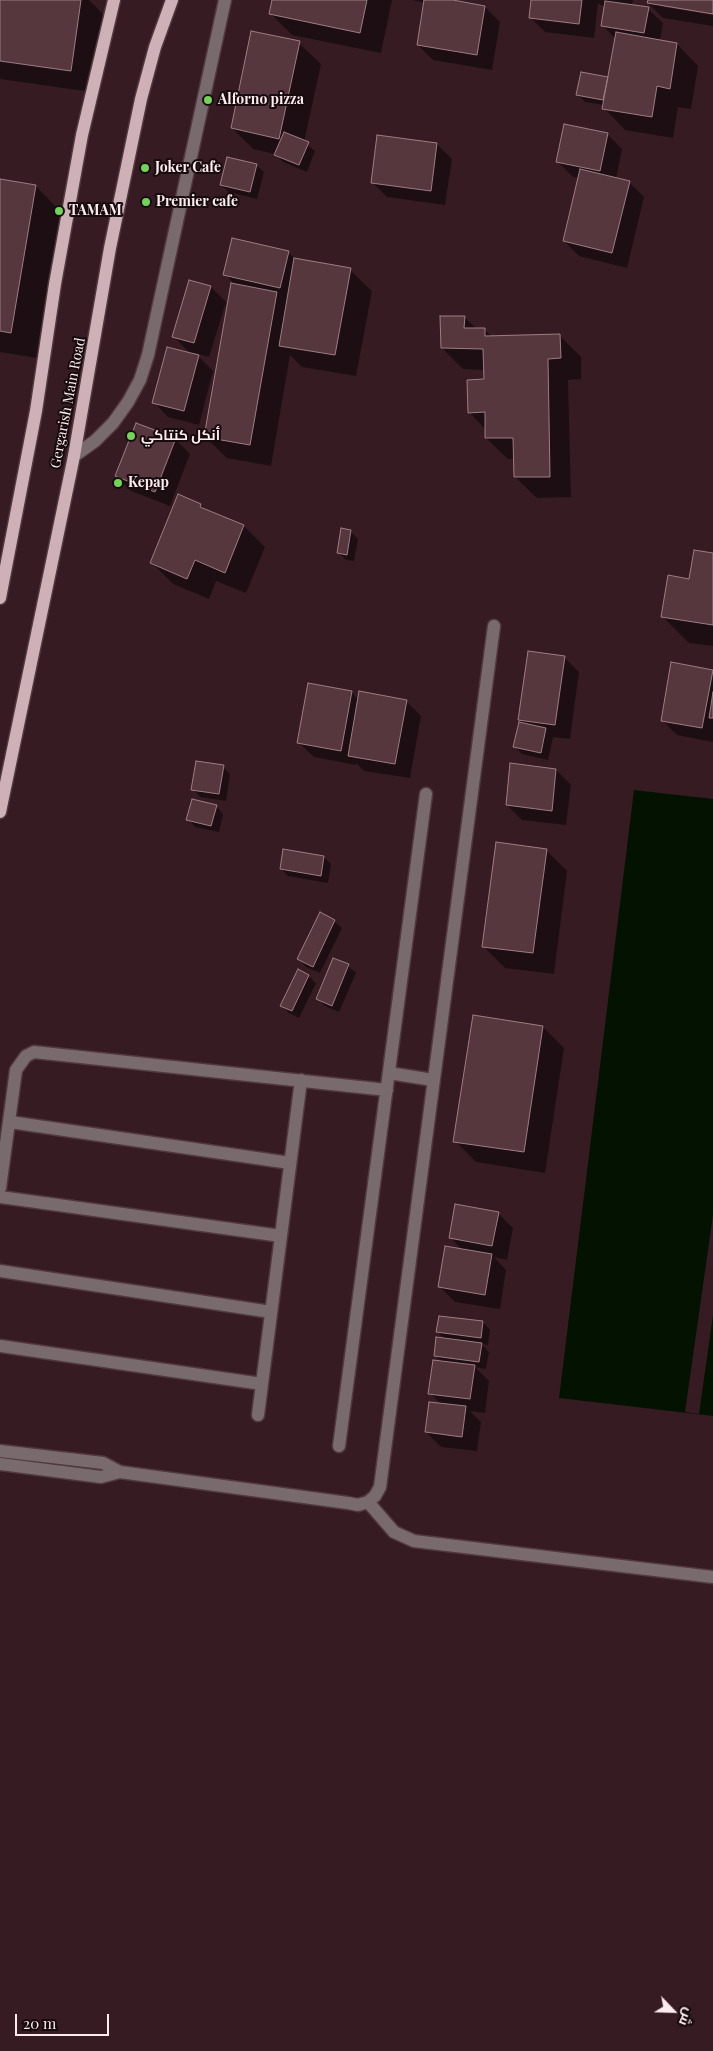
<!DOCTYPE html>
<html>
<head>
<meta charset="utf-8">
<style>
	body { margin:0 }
	#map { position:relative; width:713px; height:2051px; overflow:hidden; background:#361c22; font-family:"Playfair Display",Cairo,serif }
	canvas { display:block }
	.north { position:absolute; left:648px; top:1986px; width:50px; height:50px; -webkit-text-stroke:4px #160b0d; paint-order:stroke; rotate:114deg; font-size:14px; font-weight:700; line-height:20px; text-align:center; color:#ffecf0 }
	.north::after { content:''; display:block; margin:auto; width:18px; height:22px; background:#ffecf0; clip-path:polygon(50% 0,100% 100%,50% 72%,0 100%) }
	.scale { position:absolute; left:15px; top:2014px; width:94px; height:22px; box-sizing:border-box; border:2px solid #ffecf0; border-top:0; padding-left:6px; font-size:15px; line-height:18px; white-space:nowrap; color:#ffecf0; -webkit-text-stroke:4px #160b0d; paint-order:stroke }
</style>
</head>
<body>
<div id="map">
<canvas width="713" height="2051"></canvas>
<div class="north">ش</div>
<div class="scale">20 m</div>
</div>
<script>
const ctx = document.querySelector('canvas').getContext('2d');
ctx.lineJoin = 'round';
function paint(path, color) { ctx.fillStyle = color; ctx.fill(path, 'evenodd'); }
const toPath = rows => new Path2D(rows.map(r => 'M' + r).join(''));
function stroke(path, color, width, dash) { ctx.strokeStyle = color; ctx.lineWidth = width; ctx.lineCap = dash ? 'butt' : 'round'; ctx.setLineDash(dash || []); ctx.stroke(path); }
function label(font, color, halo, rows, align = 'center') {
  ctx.font = font + ' "Playfair Display",Cairo,serif'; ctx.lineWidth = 4; ctx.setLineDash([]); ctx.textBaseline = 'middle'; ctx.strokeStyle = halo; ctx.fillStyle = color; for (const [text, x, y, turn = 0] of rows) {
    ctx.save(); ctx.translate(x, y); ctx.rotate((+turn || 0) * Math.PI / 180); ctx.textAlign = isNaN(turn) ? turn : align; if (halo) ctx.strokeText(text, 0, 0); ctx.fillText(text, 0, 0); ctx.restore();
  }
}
paint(toPath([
	[634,790,713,799,713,1416,559,1398]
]), '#041301');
paint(toPath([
	[713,1215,713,1315,699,1414,685,1412]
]), '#361c22');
paint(toPath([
	[0,0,89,0,103,14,92,92,0,79],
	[273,0,392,0,381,53,292,35,271,14],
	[412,0,445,0,485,7,500,22,492,70,433,60,418,45,425,3],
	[532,0,633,0,632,6,648,9,663,23,660,41,677,44,698,66,691,109,678,107,673,138,625,130,604,108,604,105,585,102,578,94,609,80,616,39,603,26,605,8,598,3,594,38,545,32,530,17],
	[649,0,713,0,713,12,664,5,664,7,713,15,713,26,663,18,648,3],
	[299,43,321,64,304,142,315,151,307,172,283,162,275,154,253,149,232,128],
	[607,134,622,149,616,179,629,182,644,197,627,268,579,256,564,241,579,178,573,177,558,162],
	[437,144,452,159,445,205,387,197,372,182],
	[256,165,264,172,257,199,229,192,221,185],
	[0,180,36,186,62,213,37,358,0,352],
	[288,252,296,260,350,270,372,291,356,376,302,367,290,355,271,466,227,458,205,437,236,286,225,274],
	[190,281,211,287,226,302,209,357,195,353,213,371,199,425,168,417,154,402,192,355,173,336],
	[464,317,477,329,484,329,492,337,560,336,581,357,581,379,568,380,571,497,537,498,515,477,515,459,508,459,486,438,486,430,469,412,485,380,485,370,463,369,442,348],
	[175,439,190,454,170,506,131,491,116,476],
	[200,505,207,511,244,526,265,547,246,593,216,581,209,599,173,584,152,563],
	[350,531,358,539,354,561,346,560,339,553],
	[713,554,713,646,689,643,662,616],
	[564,657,579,672,570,739,553,737,548,760,522,754,514,746,524,725,519,720],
	[713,671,713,742,677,735,662,720],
	[351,692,359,700,406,701,421,716,410,778,364,771,356,763,356,765,314,757,299,743],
	[223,767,230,774,226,801,200,797,193,789],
	[556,770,571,785,566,825,522,820,507,805],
	[216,806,223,814,219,832,195,827,188,819],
	[546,850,567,871,554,974,505,968,484,947],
	[324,857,331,864,328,883,288,876,281,869],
	[334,921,342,928,320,973,306,967,299,959],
	[334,960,348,966,356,973,339,1012,325,1006,318,999],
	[308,976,316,983,299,1018,289,1013,282,1006],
	[474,1016,543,1027,564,1048,545,1173,476,1162,455,1141],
	[498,1213,513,1228,507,1260,494,1257,506,1270,500,1309,455,1302,440,1287,463,1251,450,1237],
	[483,1322,490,1330,488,1345,481,1344,489,1352,486,1369,475,1367,489,1381,485,1413,470,1411,481,1422,477,1451,441,1447,426,1432,441,1404,430,1393,442,1362,436,1356,445,1340,438,1332]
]), '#0007');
const building = toPath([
	[0,0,81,0,71,71,0,61,0,0],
	[272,0,367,0,360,33,269,14,272,0],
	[424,0,453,0,485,6,477,55,417,45,424,0],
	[531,0,582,0,579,24,529,18,531,0],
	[648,0,713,0,713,14,647,3,648,0],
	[605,1,649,7,644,33,601,26,605,1],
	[251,31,300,41,279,139,231,128,251,31],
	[616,32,677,43,670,89,657,86,652,117,602,109,616,32],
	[581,72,608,77,603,100,576,95,581,72],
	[564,124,608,133,600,171,556,162,564,124],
	[284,132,309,142,299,165,274,155,284,132],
	[377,135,437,143,431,191,371,183,377,135],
	[227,157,257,164,250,192,220,185,227,157],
	[580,169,630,181,612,253,563,241,580,169],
	[0,179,36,185,11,333,0,331,0,179],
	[232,238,289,251,280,288,223,275,232,238],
	[294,258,351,268,335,355,279,346,294,258],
	[189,280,211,286,194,343,172,337,189,280],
	[231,283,277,292,250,445,204,437,231,283],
	[440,316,465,316,464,328,485,328,485,336,560,334,561,358,548,359,550,477,514,477,513,438,485,438,485,412,468,413,467,380,484,379,483,349,441,348,440,316],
	[167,347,199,355,184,411,152,403,167,347],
	[136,423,176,438,155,492,115,476,136,423],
	[178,494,201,504,200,507,244,525,225,573,195,560,187,579,150,563,178,494],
	[341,528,351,530,347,555,337,553,341,528],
	[694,550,713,553,713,625,661,617,668,575,689,579,694,550],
	[528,651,565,656,555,725,518,720,528,651],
	[671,662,713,670,702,728,661,721,671,662],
	[308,683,352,691,341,751,297,743,308,683],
	[359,691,407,700,395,764,348,756,359,691],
	[713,692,713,718,709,718,713,692],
	[519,722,546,728,541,753,513,747,519,722],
	[196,761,224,765,219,794,191,790,196,761],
	[510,763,556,769,552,811,506,805,510,763],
	[192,799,217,805,211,826,186,820,192,799],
	[496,842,547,849,533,953,482,947,496,842],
	[283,849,324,856,321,876,280,869,283,849],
	[320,912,335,920,313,967,297,959,320,912],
	[333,958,349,964,332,1006,316,999,333,958],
	[298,969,309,975,292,1011,280,1006,298,969],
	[473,1015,543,1026,524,1152,453,1142,473,1015],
	[455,1204,499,1212,492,1246,449,1238,455,1204],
	[445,1246,492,1254,485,1295,438,1287,445,1246],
	[439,1316,483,1321,481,1338,436,1332,439,1316],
	[436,1337,482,1343,479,1362,434,1356,436,1337],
	[433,1360,475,1365,470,1399,428,1394,433,1360],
	[429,1402,466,1406,462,1437,425,1432,429,1402]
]);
paint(building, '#57373e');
stroke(building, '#9e7d83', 1);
const minor = toPath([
	[74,456,95,441,113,423,128,402,140,380,148,355,225,0],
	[389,1073,433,1080],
	[10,1122,290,1163],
	[0,1188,16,1070,26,1056,34,1052,387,1090],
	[0,1197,281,1236],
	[0,1271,271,1312],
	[0,1346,262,1384],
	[258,1415,301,1080],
	[339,1446,426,794],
	[0,1451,103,1463,120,1472,348,1503,358,1505,368,1502,375,1496,380,1487,494,626],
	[0,1464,101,1477,120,1472],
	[368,1502,394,1532,414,1541,713,1577]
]);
const major = toPath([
	[0,598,36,411,55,284,82,135,114,0],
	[0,812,74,456,110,248,141,99,155,47,172,0]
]);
stroke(minor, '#52393f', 15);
stroke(major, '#52393f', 15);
stroke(minor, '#796b6d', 12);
stroke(major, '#ceb1b6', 12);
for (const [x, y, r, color] of [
	[208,100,5,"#74d25b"],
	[145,168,5,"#74d25b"],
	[146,202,5,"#74d25b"],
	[59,211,5,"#74d25b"],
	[131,436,5,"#74d25b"],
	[118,483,5,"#74d25b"]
]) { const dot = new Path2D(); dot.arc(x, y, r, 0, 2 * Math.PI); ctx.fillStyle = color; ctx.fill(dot); stroke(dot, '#160b0d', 2); }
label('bold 14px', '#ffecf0', '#160b0d', [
	["Alforno pizza",218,100],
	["Joker Cafe",155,168],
	["Premier cafe",156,202],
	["TAMAM",69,211],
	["أنكل كنتاكي",141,436],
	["Kepap",128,483]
], 'left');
label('14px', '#ffecf0', '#160b0d', [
	["Gergarish Main Road",68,403,-79]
]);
</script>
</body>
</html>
